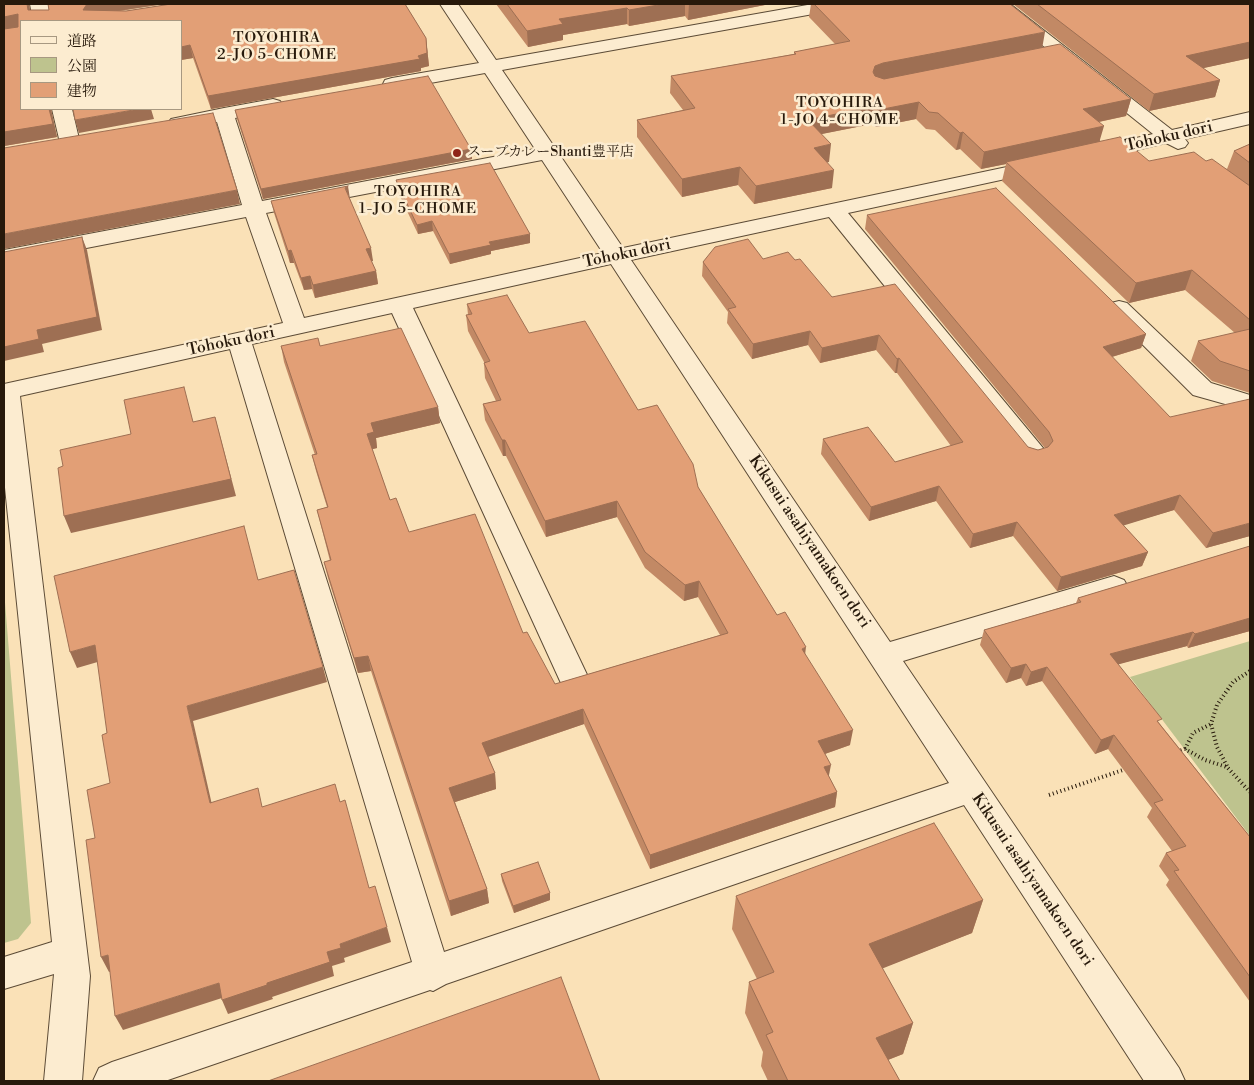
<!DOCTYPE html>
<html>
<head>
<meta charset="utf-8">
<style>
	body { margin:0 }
	#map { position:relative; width:1254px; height:1085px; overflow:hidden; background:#fae1b7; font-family:"Libre Bodoni","Noto Serif JP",serif }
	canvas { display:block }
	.frame { position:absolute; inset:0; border:5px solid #27190b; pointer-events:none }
	.legend { position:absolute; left:20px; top:20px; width:162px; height:90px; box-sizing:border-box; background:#fcecd0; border:1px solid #a79881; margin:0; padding:6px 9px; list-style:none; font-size:15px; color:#27190b }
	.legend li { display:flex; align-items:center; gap:10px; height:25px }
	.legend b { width:25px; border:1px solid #a79881 }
</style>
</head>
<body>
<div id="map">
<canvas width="1254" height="1085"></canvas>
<div class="frame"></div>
<ul class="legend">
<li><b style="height:6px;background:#fcecd0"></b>道路</li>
<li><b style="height:14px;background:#bec38e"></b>公園</li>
<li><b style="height:14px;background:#e29f76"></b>建物</li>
</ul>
</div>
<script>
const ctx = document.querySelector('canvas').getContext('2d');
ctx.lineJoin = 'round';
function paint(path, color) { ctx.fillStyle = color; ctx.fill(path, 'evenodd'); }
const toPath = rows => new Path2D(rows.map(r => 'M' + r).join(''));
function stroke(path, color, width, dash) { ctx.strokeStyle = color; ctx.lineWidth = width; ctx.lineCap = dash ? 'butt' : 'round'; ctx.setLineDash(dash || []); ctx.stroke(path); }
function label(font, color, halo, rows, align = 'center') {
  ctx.font = font + ' "Libre Bodoni","Noto Serif JP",serif'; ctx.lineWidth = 5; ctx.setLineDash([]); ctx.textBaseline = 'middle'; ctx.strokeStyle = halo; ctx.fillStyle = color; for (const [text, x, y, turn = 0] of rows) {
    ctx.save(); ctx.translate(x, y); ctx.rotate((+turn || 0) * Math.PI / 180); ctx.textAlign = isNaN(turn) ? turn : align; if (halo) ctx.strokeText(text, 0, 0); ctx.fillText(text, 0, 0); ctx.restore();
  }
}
paint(toPath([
	[4,590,31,923,18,939,4,943],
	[1250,641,1250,836,1130,677]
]), '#bec38e');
const minor = toPath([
	[30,4,48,4,51,21,33,21,30,4],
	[440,4,458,4,496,60,813,4,850,4,847,8,841,9,502,70,623,248,1040,160,1047,162,1050,166,1047,170,848,213,1043,448,1047,454,1043,460,1034,463,1025,460,829,217,631,260,890,642,1114,576,1124,580,1128,587,1124,594,903,661,1179,1068,1185,1081,1144,1081,964,805,446,984,433,991,430,990,165,1081,93,1081,99,1068,112,1062,412,962,230,349,20,396,90,976,82,1081,44,1081,54,974,4,989,4,957,52,942,4,478,4,384,283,323,246,217,4,264,4,250,242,205,217,122,178,129,171,127,168,123,171,119,224,108,273,99,280,101,283,105,280,109,235,118,262,201,535,149,485,73,392,90,385,88,383,84,385,80,392,78,479,63,440,4],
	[542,160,603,253,304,318,266,213,542,160],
	[611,264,949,783,444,952,252,344,392,313,560,681,564,689,575,693,586,689,590,681,413,308,611,264],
	[991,4,1010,4,1172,130,1250,112,1250,124,1185,139,1188,143,1185,147,1178,149,1166,143,1094,160,1087,158,1084,154,1087,150,1153,134,991,4],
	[52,109,72,109,80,143,77,147,70,149,63,147,60,143,52,109],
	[1119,301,1127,303,1211,383,1250,395,1250,411,1193,395,1111,313,1107,308,1111,303,1119,301]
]);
stroke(minor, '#5c4b36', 2);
stroke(toPath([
	[1185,749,1193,733,1211,724],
	[1177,752,1185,749,1205,760,1227,767,1250,792],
	[1227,766,1217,747,1211,724,1217,705,1233,682,1250,671],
	[1049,795,1126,769]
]), '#27190b', 4, [1, 3]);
paint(minor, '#fcecd0');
paint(toPath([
	[4,4,29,4,30,10,49,10,48,4,164,4,120,11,126,11,171,4,405,4,426,38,429,66,421,68,421,71,211,109,193,58,181,60,181,21,21,21,21,109,51,109,57,137,4,146],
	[496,4,770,4,688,20,685,16,629,26,627,24,563,35,563,40,528,47],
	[811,4,1010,4,1042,48,1131,99,1126,116,1099,122,1100,141,1149,161,1206,161,1227,169,1234,151,1250,144,1250,393,1212,381,1191,361,1198,341,1235,333,1185,290,1129,303,1002,181,1006,164,981,169,960,149,956,150,935,130,926,129,916,119,876,127,872,124,821,134,829,162,827,162,832,188,754,204,738,185,682,197,637,137,637,120,683,110,670,93,671,76,794,54,794,52,835,44,809,17],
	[1013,4,1250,4,1250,58,1203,68,1220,80,1215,97,1149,111],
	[235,110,471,149,472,159,263,199,237,119],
	[396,180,530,243,491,251,491,254,450,264,433,231,418,234,397,190],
	[350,199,373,261,371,261,376,271,378,284,315,298,312,289,304,290,294,263,290,263,274,213,271,201],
	[867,215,1146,334,1141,348,1112,357,1170,417,1250,536,1206,548,1174,510,1123,525,1148,552,1142,566,1057,591,1013,536,970,548,936,501,869,521,821,454,823,439,895,462,951,446,897,373,895,373,876,350,820,363,808,345,752,359,727,323,728,312,702,276,703,262,763,259,795,260,832,297,1028,447,1038,450,1045,448,865,229],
	[467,304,529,333,638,410,698,487,777,615,805,654,850,745,825,754,829,777,837,792,835,807,650,869,584,724,488,757,495,773,496,789,455,802,487,889,489,903,451,916,371,671,358,673,328,578,324,562,330,561,317,510,327,507,316,471,312,455,315,455,284,362,281,346,320,346,438,407,440,423,376,438,377,448,372,449,390,500,409,532,523,633,555,684,720,635,698,597,684,601,645,568,617,517,546,537,506,456,503,456,485,420,483,404,496,401,485,378,484,363,484,362,468,331,466,315,468,315],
	[1250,546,1250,631,1188,648,1187,646,1118,664,1160,724,1250,837,1250,1002,1166,885,1169,880,1159,866,1166,853,1172,851,1147,817,1152,808,1108,749,1095,754,1042,681,1026,686,1021,678,1006,683,980,645,984,630,1076,603,1078,598],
	[501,874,550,893,550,900,514,913,502,881],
	[736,896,983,900,972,933,882,968,913,1023,903,1054,888,1060,900,1081,768,1081,761,1066,763,1052,745,1013,749,982,757,979,732,929]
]), '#c28965');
paint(toPath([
	[27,4,29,4,32,21,28,10],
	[87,4,164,4,91,15,83,10],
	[664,4,685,4,685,16,629,26,629,10],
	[689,4,770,4,688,20],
	[627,8,627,24,563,35,563,40,528,47,527,31,559,19],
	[18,14,21,27,4,30,4,17],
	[1045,32,1042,49,872,83,873,72,875,66,883,63],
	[426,38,429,66,421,68,421,71,211,109,208,96,418,56],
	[1250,42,1250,58,1181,73,1186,56],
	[190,45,193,58,181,60,181,47],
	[1220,80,1215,97,1149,111,1154,94],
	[1131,99,1126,116,1079,126,1083,109],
	[919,102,916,119,876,127,878,110],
	[874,106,872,124,807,137,808,120],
	[49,109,51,109,57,137,4,146,4,132],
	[139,109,151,109,154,119,79,133,75,120],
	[1104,126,1099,143,1006,162,1006,164,981,169,984,152],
	[963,132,960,149,956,150,960,133],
	[831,144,829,162,812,165,814,148],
	[471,149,472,159,263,199,261,189],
	[740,167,738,185,682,197,682,179],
	[834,170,832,188,754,204,756,186],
	[348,186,350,199,345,188],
	[237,190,240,204,4,249,4,234],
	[432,221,433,231,418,234,417,225],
	[530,234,530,243,491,251,491,254,450,264,449,254,489,242],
	[82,237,87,250,102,330,42,344,44,352,4,361,4,347],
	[371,248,373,261,368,262,366,249],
	[291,250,294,263,290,263,288,251],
	[1192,270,1185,290,1129,303,1136,283],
	[376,271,378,284,315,298,313,285],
	[310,276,312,289,304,290,301,278],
	[810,331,808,345,752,359,753,344],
	[1146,334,1141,348,1098,361,1103,347],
	[879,335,876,350,820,363,822,348],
	[899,358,897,373,895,373,897,359],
	[438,407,440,423,376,438,377,448,369,450,367,434,371,423],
	[215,417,236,496,71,533,64,516],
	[502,440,505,440,506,456,503,456],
	[939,486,936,501,869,521,871,507],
	[1180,495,1174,510,1109,530,1114,515],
	[617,501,617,517,546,537,545,521],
	[1017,522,1013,536,970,548,973,534],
	[1250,523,1250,536,1206,548,1213,533],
	[1148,552,1142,566,1057,591,1061,577],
	[699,581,698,597,684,601,685,585],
	[1250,618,1250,631,1188,648,1195,634],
	[1193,632,1187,646,1105,668,1110,654],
	[95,645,101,661,77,668,70,652],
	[806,647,804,663,802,649],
	[368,656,371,671,358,673,354,658],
	[1026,664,1021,678,1006,683,1011,668],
	[323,667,327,682,193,721,215,818,210,803,187,706],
	[1047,667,1042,681,1026,686,1031,672],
	[583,709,584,724,484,758,482,743],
	[853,730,850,745,816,757,818,741],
	[1114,735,1108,749,1095,754,1101,740],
	[831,765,828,780,824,767],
	[495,773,496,789,452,803,449,788],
	[837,792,835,807,650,869,650,855],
	[487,889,489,903,451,916,449,901],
	[550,893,550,900,514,913,513,906],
	[983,900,972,933,861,977,869,944],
	[387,927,391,942,344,958,345,962,332,966,334,976,272,997,273,999,228,1014,222,1000,267,983,327,952,340,944],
	[108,955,116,970,109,972,101,957],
	[219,983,225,997,123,1030,115,1016],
	[913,1023,903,1054,867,1068,876,1038]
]), '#9e6f53');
const building = toPath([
	[4,4,27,4,28,10,49,10,48,4,87,4,83,10,126,11,171,4,405,4,426,38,427,53,418,56,420,59,208,96,190,45,181,47,181,21,21,21,21,109,49,109,53,124,4,132,4,29,18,27,18,14,4,17,4,4],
	[507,4,664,4,629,10,627,8,559,19,563,24,527,31,507,4],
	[814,4,1010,4,1045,32,883,63,875,66,873,72,875,76,884,79,1060,44,1131,99,1083,109,1104,126,984,152,963,132,960,133,938,113,929,112,919,102,878,110,874,106,808,120,831,144,814,148,834,170,756,186,740,167,682,179,637,120,695,108,671,76,796,54,794,52,850,41,814,4],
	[1037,4,1250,4,1250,42,1186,56,1220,80,1154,94,1037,4],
	[428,76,471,149,261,189,235,110,428,76],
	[73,109,139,109,75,120,73,109],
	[213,113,237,190,4,234,4,148,213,113],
	[1120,137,1149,161,1194,152,1206,161,1212,159,1250,186,1250,320,1192,270,1136,283,1006,162,1120,137],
	[1250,144,1250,163,1234,151,1250,144],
	[490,163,530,234,489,242,491,245,449,254,432,221,417,225,396,180,490,163],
	[348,186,345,188,371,248,366,249,376,271,313,285,310,276,301,278,291,250,288,251,271,201,348,186],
	[996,188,1146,334,1103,347,1170,417,1250,399,1250,523,1213,533,1180,495,1114,515,1148,552,1061,577,1017,522,973,534,939,486,871,507,823,439,868,427,895,462,963,442,899,358,897,359,879,335,822,348,810,331,753,344,728,309,736,307,703,262,715,247,748,239,763,259,788,252,795,260,800,259,832,297,895,284,1028,447,1038,450,1048,447,1053,441,1049,432,867,215,996,188],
	[82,237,97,317,37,330,39,339,4,347,4,252,82,237],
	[507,295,529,333,585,321,638,410,657,405,693,464,698,487,777,615,785,612,806,647,802,649,853,730,818,741,831,765,824,767,837,792,650,855,583,709,482,743,495,773,449,788,487,889,449,901,368,656,354,658,324,562,331,560,317,510,328,507,312,455,317,454,281,346,318,338,320,346,401,328,438,407,371,423,374,432,367,434,390,500,396,498,409,532,475,514,523,633,527,632,555,684,728,633,699,581,685,585,645,552,617,501,545,521,505,440,502,440,483,404,501,400,484,363,490,361,466,315,472,314,467,304,507,295],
	[1250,329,1250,371,1220,361,1198,341,1250,329],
	[184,387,193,422,215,417,231,479,64,516,58,468,63,466,60,450,131,434,124,400,184,387],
	[244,526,258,580,294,570,323,667,187,706,210,803,258,788,262,807,335,784,340,802,345,800,369,888,375,886,387,927,340,944,341,948,327,952,330,962,267,983,267,985,222,1000,219,983,115,1016,108,955,101,957,86,840,95,838,87,790,110,783,102,735,107,733,95,645,70,652,54,576,244,526],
	[1250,546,1250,618,1195,634,1193,632,1110,654,1162,719,1157,721,1250,837,1250,977,1174,871,1179,870,1166,853,1186,846,1154,803,1163,800,1114,735,1101,740,1047,667,1031,672,1026,664,1011,668,984,630,1081,602,1078,598,1250,546],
	[934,823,983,900,869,944,913,1023,876,1038,900,1081,788,1081,766,1035,773,1032,749,982,774,972,736,896,934,823],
	[538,862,550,893,513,906,501,874,538,862],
	[561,977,600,1081,268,1081,561,977]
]);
paint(building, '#e29f76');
stroke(building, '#9e6f53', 1);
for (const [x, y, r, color] of [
	[457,153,5,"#8f2418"]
]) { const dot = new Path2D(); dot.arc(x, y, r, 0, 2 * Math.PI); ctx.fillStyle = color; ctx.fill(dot); stroke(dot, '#fcecd0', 2); }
label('14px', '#27190b', '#fcecd0', [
	["スープカレーShanti豊平店",467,153]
], 'left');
ctx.letterSpacing = '1px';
label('15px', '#27190b', '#fcecd0', [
	["TOYOHIRA",277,38],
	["2-JO 5-CHOME",277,55],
	["TOYOHIRA",840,103],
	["1-JO 4-CHOME",840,120],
	["TOYOHIRA",418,192],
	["1-JO 5-CHOME",418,209]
]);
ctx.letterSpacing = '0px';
label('16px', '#27190b', '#fcecd0', [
	["Tohoku dori",1169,137,-13],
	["Tohoku dori",627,254,-12],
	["Tohoku dori",231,342,-12],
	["Kikusui asahiyamakoen dori",809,542,56],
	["Kikusui asahiyamakoen dori",1032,880,56]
]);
</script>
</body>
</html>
